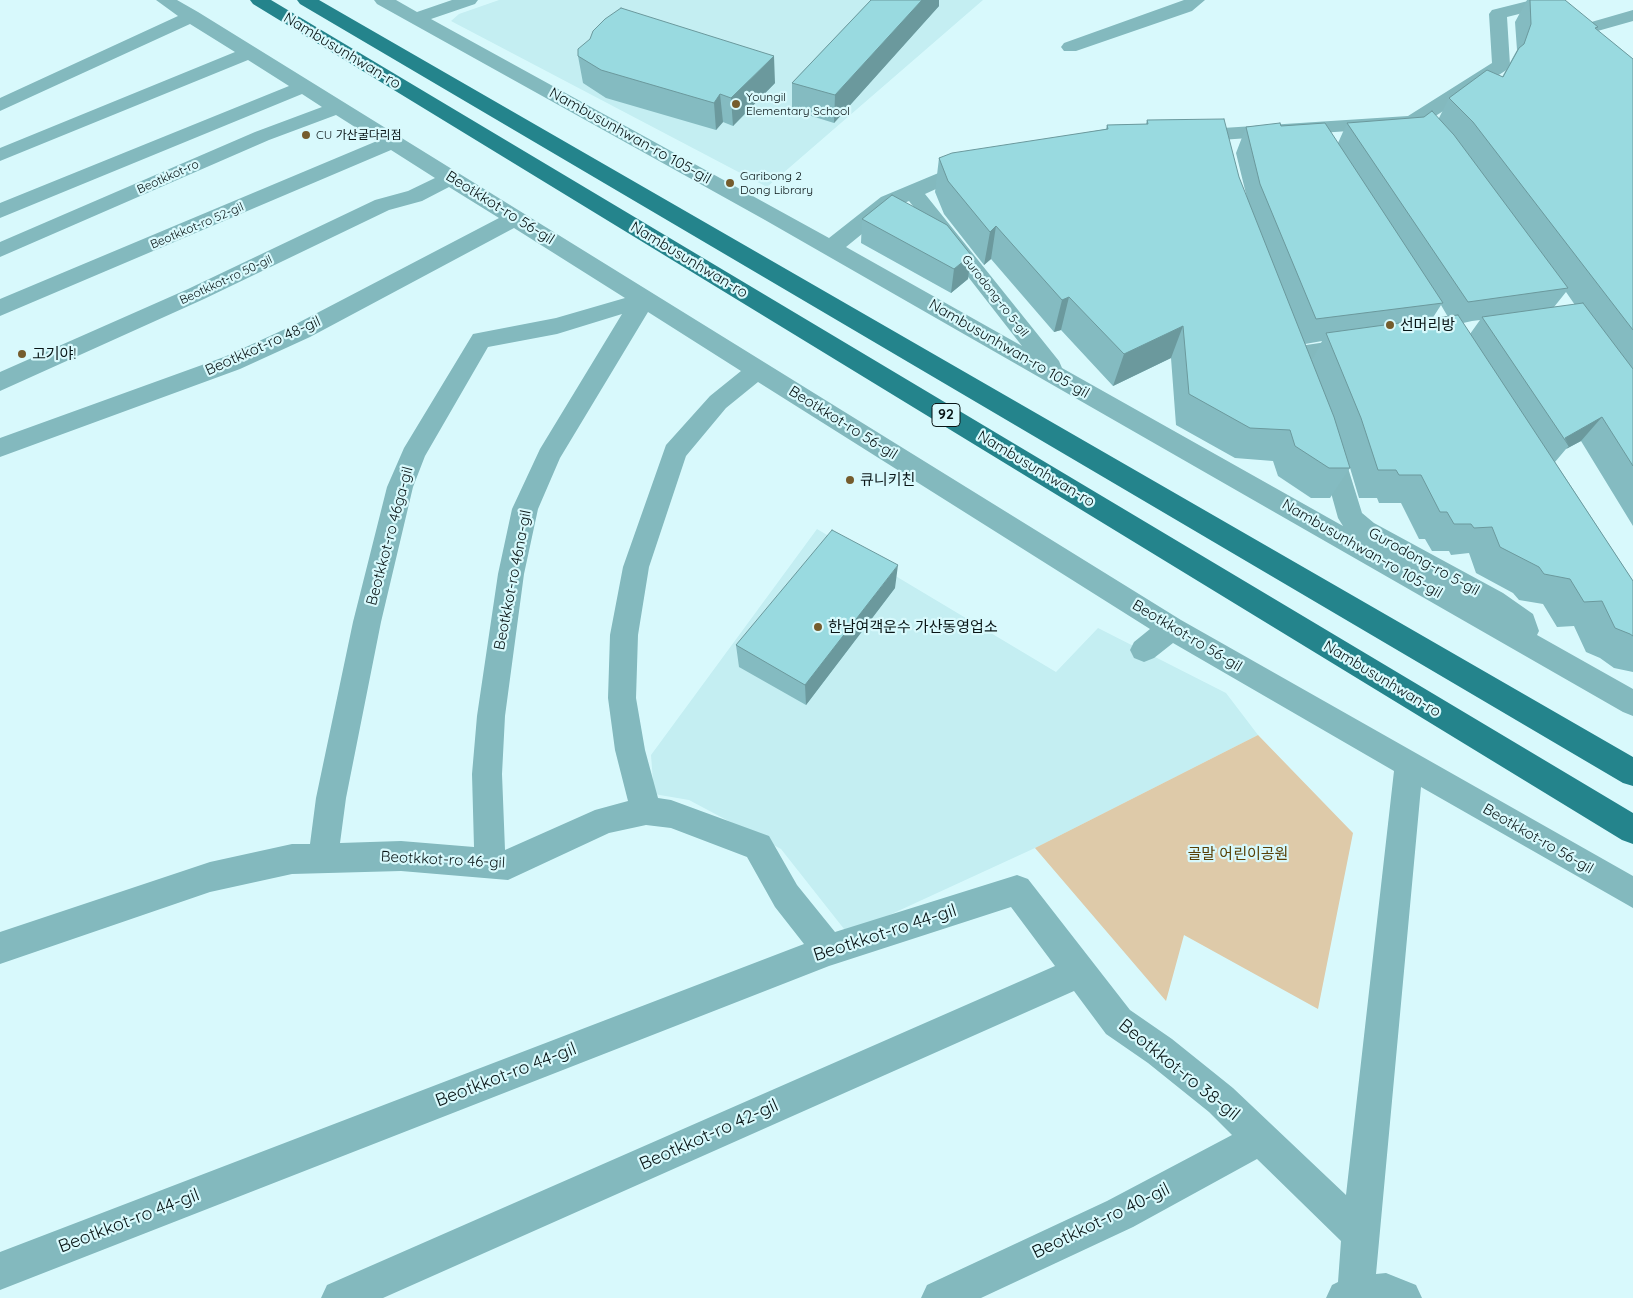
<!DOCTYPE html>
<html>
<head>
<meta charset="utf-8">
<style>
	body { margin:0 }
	canvas { display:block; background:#d8f9fc }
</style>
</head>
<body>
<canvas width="1633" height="1298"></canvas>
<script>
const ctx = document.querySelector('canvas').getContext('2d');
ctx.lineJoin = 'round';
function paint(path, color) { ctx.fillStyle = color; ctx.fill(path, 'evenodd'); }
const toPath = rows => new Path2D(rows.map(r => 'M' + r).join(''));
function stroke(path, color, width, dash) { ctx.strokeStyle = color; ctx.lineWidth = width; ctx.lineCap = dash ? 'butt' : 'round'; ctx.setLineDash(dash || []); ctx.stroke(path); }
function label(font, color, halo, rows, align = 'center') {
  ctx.font = font + ' Quicksand,"Noto Sans KR",sans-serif'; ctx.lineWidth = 4.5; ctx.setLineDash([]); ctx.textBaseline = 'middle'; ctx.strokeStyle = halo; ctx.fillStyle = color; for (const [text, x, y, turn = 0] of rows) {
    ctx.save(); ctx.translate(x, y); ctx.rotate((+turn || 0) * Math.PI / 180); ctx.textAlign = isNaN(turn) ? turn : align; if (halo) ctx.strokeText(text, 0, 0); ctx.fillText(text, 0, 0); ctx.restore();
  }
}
paint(toPath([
	[499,0,983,0,767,187,451,21,459,14],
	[817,529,1056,672,1098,628,1226,693,1258,735,1035,848,848,934,781,849,689,800,654,794,651,755]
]), '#c4eef2');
paint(toPath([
	[1258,735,1353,833,1318,1009,1184,935,1166,1001,1035,848]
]), '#decaa9');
paint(toPath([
	[156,0,177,0,198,12,1181,620,1633,876,1633,908,1421,787,1376,1274,1386,1273,1416,1285,1422,1298,1326,1298,1332,1285,1338,1282,1341,1241,1257,1159,1133,1227,981,1298,921,1298,927,1285,1107,1201,1232,1135,1209,1112,1148,1063,1106,1034,1074,991,383,1298,321,1298,327,1285,1055,966,1011,907,829,966,0,1290,0,1252,804,944,775,907,747,857,671,828,646,825,609,833,508,880,401,871,292,874,210,892,0,964,0,932,210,862,292,844,310,844,316,798,353,622,387,487,404,448,473,334,556,318,625,298,514,228,310,337,240,369,0,457,0,438,224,357,294,325,499,218,449,187,422,201,389,210,204,299,0,391,0,372,188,289,375,200,408,191,435,178,391,150,0,316,0,299,377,141,336,115,269,140,0,257,0,242,255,132,322,107,302,94,0,218,0,203,289,86,248,60,0,161,0,148,235,52,190,24,0,111,0,98,178,16,156,0],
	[648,312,741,371,710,396,666,445,623,567,610,635,608,698,615,750,628,801,595,810,505,850,502,774,505,716,524,574,538,509,560,458,648,312],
	[622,314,540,449,512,509,498,574,477,716,472,774,474,847,401,841,340,843,346,798,381,622,413,487,425,456,488,347,557,334,622,314],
	[758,382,1150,629,1134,642,1130,650,1134,658,1144,662,1154,658,1173,643,1394,771,1346,1195,1233,1088,1172,1039,1130,1010,1028,879,1017,875,835,932,797,885,769,836,671,800,658,798,645,750,636,698,638,635,649,567,686,456,726,408,758,382],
	[374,0,396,0,417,12,452,0,478,0,475,4,431,19,829,238,881,197,948,169,972,164,979,166,982,170,979,174,960,178,925,194,1059,361,1062,368,1343,526,1338,518,1318,446,1321,439,1330,437,1339,439,1362,513,1374,523,1503,593,1533,614,1539,631,1537,635,1633,689,1633,716,1623,712,765,220,377,4,374,0],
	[909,201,1022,346,846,247,895,207,909,201],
	[1184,0,1205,0,1192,11,1076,51,1064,51,1061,47,1064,43,1184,0],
	[1532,0,1562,0,1559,4,1507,17,1510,65,1508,69,1420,126,1192,142,1185,140,1182,136,1185,132,1192,130,1408,116,1492,63,1489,14,1492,10,1532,0],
	[1633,10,1633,21,1587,34,1581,33,1578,29,1581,25,1633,10],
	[1353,338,1361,340,1364,346,1361,352,1293,363,1285,361,1282,355,1285,349,1293,347,1353,338]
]), '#83b9be');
paint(toPath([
	[250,0,271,0,1633,813,1633,844,1622,840,253,4,250,0],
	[297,0,319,0,1633,757,1633,786,1623,783,300,4,297,0]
]), '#24848c');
paint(toPath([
	[871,0,939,0,939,6,834,123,792,110,792,83],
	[1527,0,1565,0,1597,30,1633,59,1633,526,1581,441,1566,449,1555,462,1633,581,1633,672,1614,668,1600,658,1586,652,1574,626,1557,627,1543,604,1519,600,1513,593,1476,573,1469,553,1451,555,1449,551,1432,551,1425,539,1419,539,1401,503,1379,503,1377,498,1359,498,1342,441,1350,468,1330,498,1311,498,1278,476,1273,461,1235,458,1176,425,1171,358,1113,386,1061,330,1054,332,991,259,984,265,944,214,935,192,939,158,1106,129,1107,125,1146,124,1147,120,1239,177,1247,198,1236,153,1246,127,1281,126,1338,143,1347,123,1439,118,1449,98,1502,77,1517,50,1515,22],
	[1566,292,1575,305,1554,307],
	[1441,305,1448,317,1432,319],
	[1480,320,1470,334,1463,323,1472,321],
	[1322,341,1312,360,1305,344],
	[578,56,775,83,733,126,723,122,716,130,606,98,583,83],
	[862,219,971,255,968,279,951,293,861,243],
	[895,588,806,705,739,667,736,645]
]), '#84bbc1');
paint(toPath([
	[922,0,939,0,939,6,834,123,835,95],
	[774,56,775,83,733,126,731,98],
	[720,94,723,122,716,130,714,103],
	[996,226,991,259,984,265,990,232],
	[971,255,968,279,951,293,954,269],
	[1069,297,1061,330,1054,332,1062,300],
	[1183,326,1171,358,1113,386,1124,354],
	[1602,417,1581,441,1566,449,1569,446,1565,438],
	[898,565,895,588,806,705,805,685]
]), '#6b999d');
const building = toPath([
	[871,0,922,0,835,95,792,83,871,0],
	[1530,0,1565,0,1598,27,1595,28,1633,59,1633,330,1473,122,1449,98,1487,70,1503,77,1519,48,1524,44,1531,24,1530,0],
	[621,8,774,56,731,98,720,94,714,103,601,70,578,56,578,49,590,39,593,31,605,19,621,8],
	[1432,111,1454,135,1568,288,1468,302,1347,123,1424,117,1432,111],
	[1224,119,1239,177,1334,417,1350,468,1329,468,1295,446,1290,430,1250,428,1189,394,1183,326,1124,354,1069,297,1062,300,996,226,990,232,948,181,939,158,952,153,1108,129,1107,125,1148,124,1147,120,1224,119],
	[1280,123,1281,126,1325,123,1443,303,1316,319,1260,184,1246,127,1280,123],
	[892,195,947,225,971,255,954,269,862,219,892,195],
	[1583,303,1633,369,1633,466,1602,417,1565,438,1569,446,1482,317,1583,303],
	[1458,315,1633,581,1633,636,1630,634,1615,628,1602,601,1584,602,1570,579,1544,574,1539,567,1500,547,1492,527,1474,528,1471,524,1454,524,1447,512,1440,512,1421,475,1399,475,1396,470,1378,470,1361,418,1326,333,1458,315],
	[832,530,898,565,805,685,736,645,832,530]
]);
paint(building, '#99dae0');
stroke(building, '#6b999d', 1);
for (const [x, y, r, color] of [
	[736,104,5,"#755c2d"],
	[306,135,5,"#755c2d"],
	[730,183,5,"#755c2d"],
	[1390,325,5,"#755c2d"],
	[22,354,5,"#755c2d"],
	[850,480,5,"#755c2d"],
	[818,627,5,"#755c2d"]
]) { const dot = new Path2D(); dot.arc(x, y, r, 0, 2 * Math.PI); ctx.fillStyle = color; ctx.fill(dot); stroke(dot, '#d8f9fc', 2); }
label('12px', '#091516', '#d8f9fc', [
	["Youngil",746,97],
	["Elementary School",746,111],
	["CU 가산굴다리점",316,135],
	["Garibong 2",740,176],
	["Dong Library",740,190]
], 'left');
label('12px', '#091516', '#d8f9fc', [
	["Beotkkot-ro",168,177,-24],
	["Beotkkot-ro 52-gil",197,226,-23],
	["Beotkkot-ro 50-gil",226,280,-25],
	["Gurodong-ro 5-gil",995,296,52]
]);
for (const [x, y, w] of [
	[946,415,28]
]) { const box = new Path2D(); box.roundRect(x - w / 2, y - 11.5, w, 23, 4); ctx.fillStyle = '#d8f9fc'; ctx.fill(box); stroke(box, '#091516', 1); }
label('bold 14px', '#091516', null, [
	["92",946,415]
]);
label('15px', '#091516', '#d8f9fc', [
	["Nambusunhwan-ro",342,51,31],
	["Nambusunhwan-ro 105-gil",630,136,29],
	["Beotkkot-ro 56-gil",500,208,32],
	["Nambusunhwan-ro",689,260,31],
	["Beotkkot-ro 48-gil",263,346,-24],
	["Nambusunhwan-ro 105-gil",1009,349,30],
	["Beotkkot-ro 56-gil",843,423,32],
	["Nambusunhwan-ro",1036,469,31],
	["Beotkkot-ro 46ga-gil",390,536,-75],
	["Nambusunhwan-ro 105-gil",1362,549,30],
	["Gurodong-ro 5-gil",1424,562,29],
	["Beotkkot-ro 46na-gil",513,580,-79],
	["Beotkkot-ro 56-gil",1187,636,31],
	["Nambusunhwan-ro",1382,679,31],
	["Beotkkot-ro 56-gil",1538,839,30],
	["Beotkkot-ro 46-gil",443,860,3]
]);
label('15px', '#091516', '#d8f9fc', [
	["선머리방",1400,325],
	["고기야!",32,354],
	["큐니키친",860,480],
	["한남여객운수 가산동영업소",828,627]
], 'left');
label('15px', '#583f05', '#d8f9fc', [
	["골말 어린이공원",1238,854]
]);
label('18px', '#091516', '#d8f9fc', [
	["Beotkkot-ro 44-gil",885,933,-18],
	["Beotkkot-ro 38-gil",1179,1070,39],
	["Beotkkot-ro 44-gil",506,1075,-21],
	["Beotkkot-ro 42-gil",709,1135,-24],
	["Beotkkot-ro 44-gil",129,1221,-21],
	["Beotkkot-ro 40-gil",1101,1221,-26]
]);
</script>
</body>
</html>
